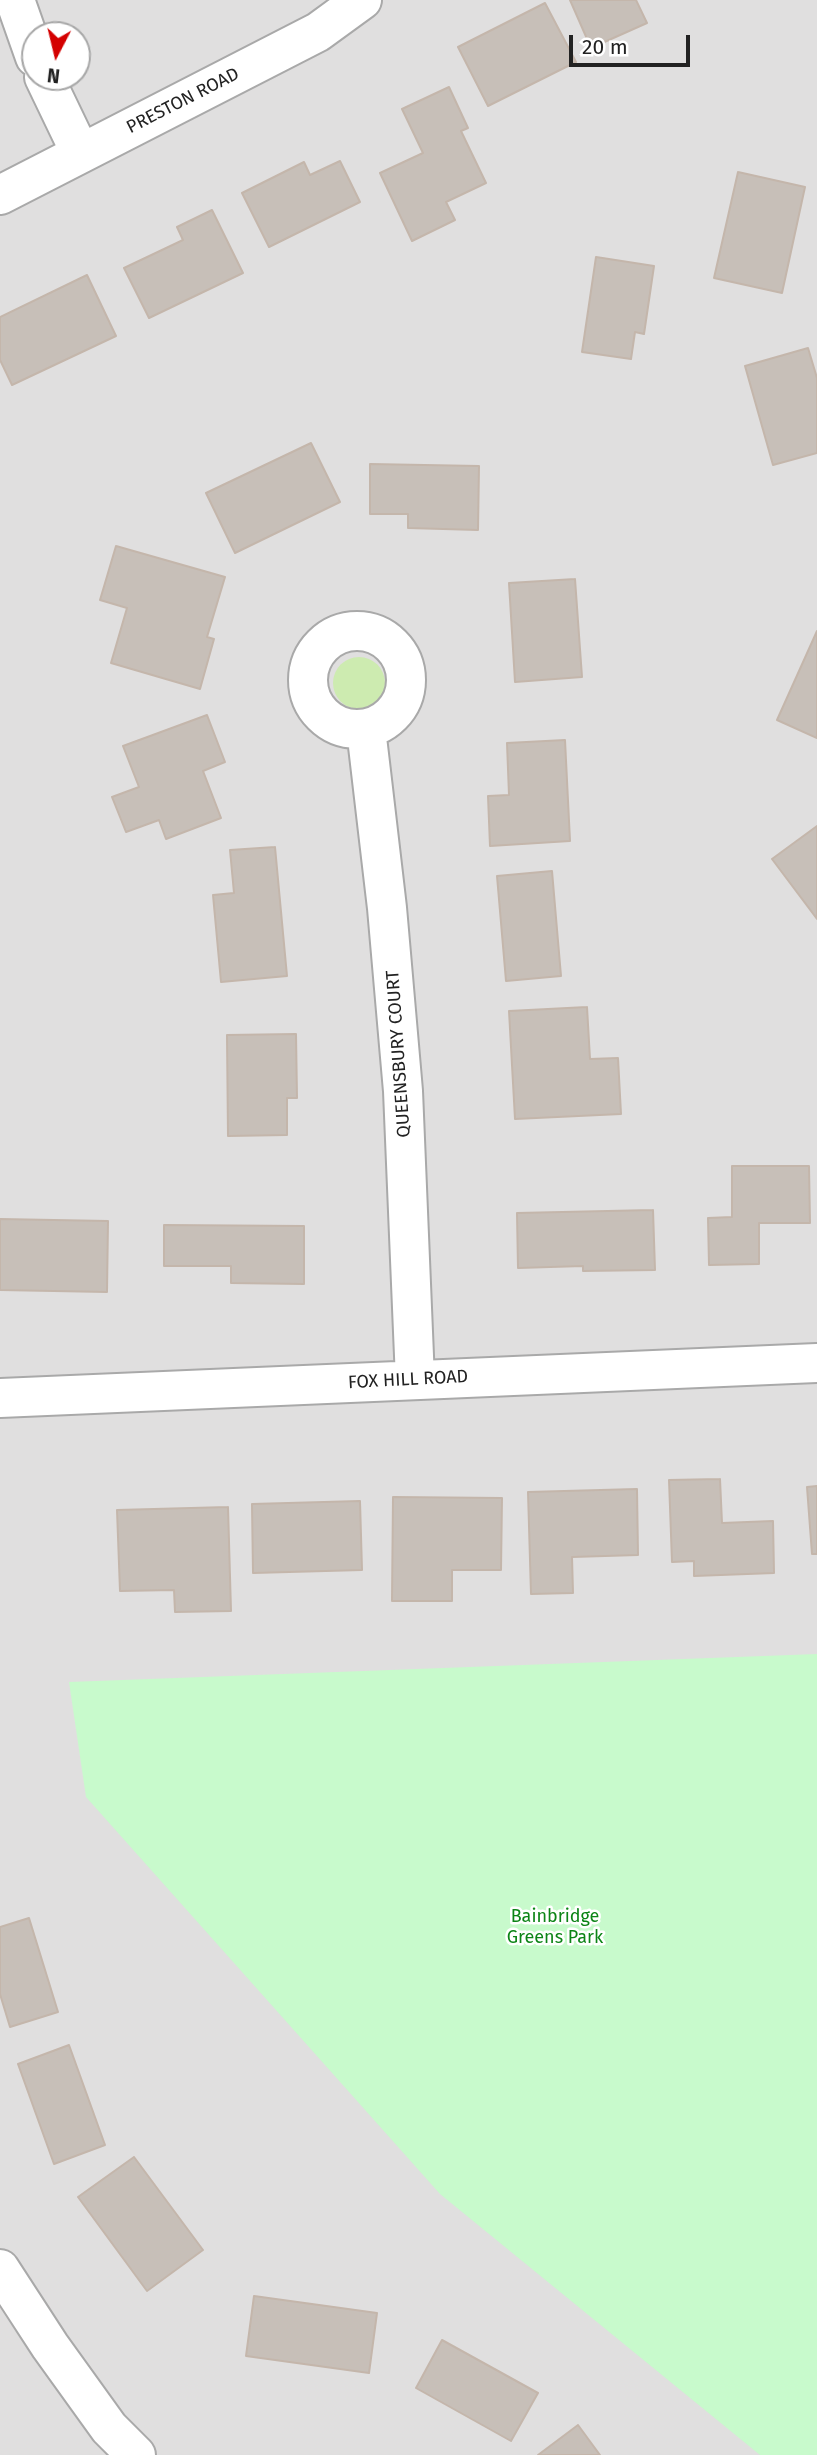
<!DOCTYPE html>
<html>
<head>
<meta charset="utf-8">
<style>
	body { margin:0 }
	#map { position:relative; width:817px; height:2455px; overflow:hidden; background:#f2efe9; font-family:"Fira Sans",sans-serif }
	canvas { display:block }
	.north { position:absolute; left:21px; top:21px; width:70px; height:70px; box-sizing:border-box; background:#fff; border:2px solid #a7a7a7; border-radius:50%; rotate:187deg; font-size:19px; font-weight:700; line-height:28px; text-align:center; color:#222 }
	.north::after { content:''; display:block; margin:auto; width:24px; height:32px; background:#d40000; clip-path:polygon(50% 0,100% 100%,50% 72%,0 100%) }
	.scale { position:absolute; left:569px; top:35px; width:121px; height:32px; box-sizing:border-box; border:4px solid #222; border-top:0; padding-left:9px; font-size:21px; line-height:24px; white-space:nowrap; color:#222; -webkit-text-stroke:5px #fff; paint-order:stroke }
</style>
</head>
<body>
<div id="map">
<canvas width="817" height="2455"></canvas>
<div class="north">N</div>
<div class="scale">20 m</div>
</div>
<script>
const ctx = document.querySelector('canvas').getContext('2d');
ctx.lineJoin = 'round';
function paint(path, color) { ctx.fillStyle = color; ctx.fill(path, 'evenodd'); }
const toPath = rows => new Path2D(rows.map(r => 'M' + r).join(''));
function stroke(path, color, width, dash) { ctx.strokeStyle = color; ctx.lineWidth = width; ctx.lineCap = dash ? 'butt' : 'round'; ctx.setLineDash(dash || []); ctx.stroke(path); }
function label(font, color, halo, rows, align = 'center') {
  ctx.font = font + ' "Fira Sans",sans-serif'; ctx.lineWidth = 5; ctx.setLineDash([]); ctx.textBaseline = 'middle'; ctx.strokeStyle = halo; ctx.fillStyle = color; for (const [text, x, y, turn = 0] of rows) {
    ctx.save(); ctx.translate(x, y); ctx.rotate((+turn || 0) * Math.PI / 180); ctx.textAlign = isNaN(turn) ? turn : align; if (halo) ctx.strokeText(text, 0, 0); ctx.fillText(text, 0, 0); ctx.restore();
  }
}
paint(toPath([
	[0,0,817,0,817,2455,0,2455],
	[35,35,77,35,77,77,35,77]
]), '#e0dfdf');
paint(toPath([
	'333 683a26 26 0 1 1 52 0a26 26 0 1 1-52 0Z'
]), '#cdebb0');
paint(toPath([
	[817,1654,817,2455,760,2455,440,2194,86,1797,69,1682]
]), '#c8facc');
const building = toPath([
	[570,0,636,0,647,23,591,48,570,0],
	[545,3,576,62,488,106,458,47,545,3],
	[449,87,468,128,461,131,486,183,446,202,455,220,412,241,380,173,423,153,402,109,449,87],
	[340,161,360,202,269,247,242,193,304,162,310,175,340,161],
	[738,172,805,187,782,293,714,278,738,172],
	[212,210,243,273,149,318,124,268,183,240,177,227,212,210],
	[596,257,654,266,644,334,635,332,631,359,582,352,596,257],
	[87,275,116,336,12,385,0,360,0,317,87,275],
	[808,348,817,378,817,453,773,465,745,366,808,348],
	[311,443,340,502,235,553,206,493,311,443],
	[370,464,479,466,478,530,408,528,408,514,370,514,370,464],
	[116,546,225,577,207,637,214,639,200,689,111,663,127,608,100,600,116,546],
	[575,579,582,677,515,682,509,583,575,579],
	[817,631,817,738,777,720,817,631],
	[207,715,225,762,203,771,221,818,166,839,159,820,126,832,112,797,139,787,123,746,207,715],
	[565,740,570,841,490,846,488,796,509,795,507,743,565,740],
	[817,826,817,919,772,859,817,826],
	[275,847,287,976,221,982,213,895,234,893,230,850,275,847],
	[552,871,561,976,506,981,497,876,552,871],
	[587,1007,590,1059,618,1058,621,1114,515,1119,509,1011,587,1007],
	[296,1034,297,1098,287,1098,287,1135,228,1136,227,1035,296,1034],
	[732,1166,809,1166,810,1223,759,1223,759,1264,709,1265,708,1218,732,1217,732,1166],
	[653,1210,655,1270,583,1271,583,1266,518,1268,517,1213,653,1210],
	[0,1219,108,1221,107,1292,0,1290,0,1219],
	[164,1225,304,1226,304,1284,231,1283,231,1266,164,1266,164,1225],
	[720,1479,722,1523,773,1521,774,1573,694,1576,694,1561,672,1562,669,1480,720,1479],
	[817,1486,817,1554,812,1554,807,1487,817,1486],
	[637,1489,638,1555,572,1557,573,1593,531,1594,528,1492,637,1489],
	[393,1497,502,1498,501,1570,452,1570,452,1601,392,1601,393,1497],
	[360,1501,362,1570,253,1573,252,1504,360,1501],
	[228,1507,231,1611,175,1612,174,1590,120,1591,117,1510,228,1507],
	[29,1918,58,2012,10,2027,0,1994,0,1927,29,1918],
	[69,2045,105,2145,54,2164,18,2064,69,2045],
	[134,2157,203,2250,147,2291,78,2197,134,2157],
	[254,2296,377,2313,369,2373,246,2356,254,2296],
	[442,2340,538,2393,511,2441,416,2388,442,2340],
	[578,2425,600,2455,538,2455,578,2425]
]);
paint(building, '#c7bfb8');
stroke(building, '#c4b6ab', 2);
const minor = toPath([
	[15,0,35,57],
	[44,77,80,152],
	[0,195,318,32,362,0],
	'308 680a49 49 0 1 1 98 0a49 49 0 1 1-98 0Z',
	[366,729,387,908,403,1091,415,1380],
	[0,1398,817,1363],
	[0,2269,50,2346,109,2428,136,2455]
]);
stroke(minor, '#a9a9a9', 42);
stroke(minor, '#fff', 38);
label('18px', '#222', '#fff', [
	["PRESTON ROAD",183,101,-27],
	["QUEENSBURY COURT",399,1054,-94],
	["FOX HILL ROAD",408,1380,-3]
]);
label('18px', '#0c8416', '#fff', [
	["Bainbridge",555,1917],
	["Greens Park",555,1938]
]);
</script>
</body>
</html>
